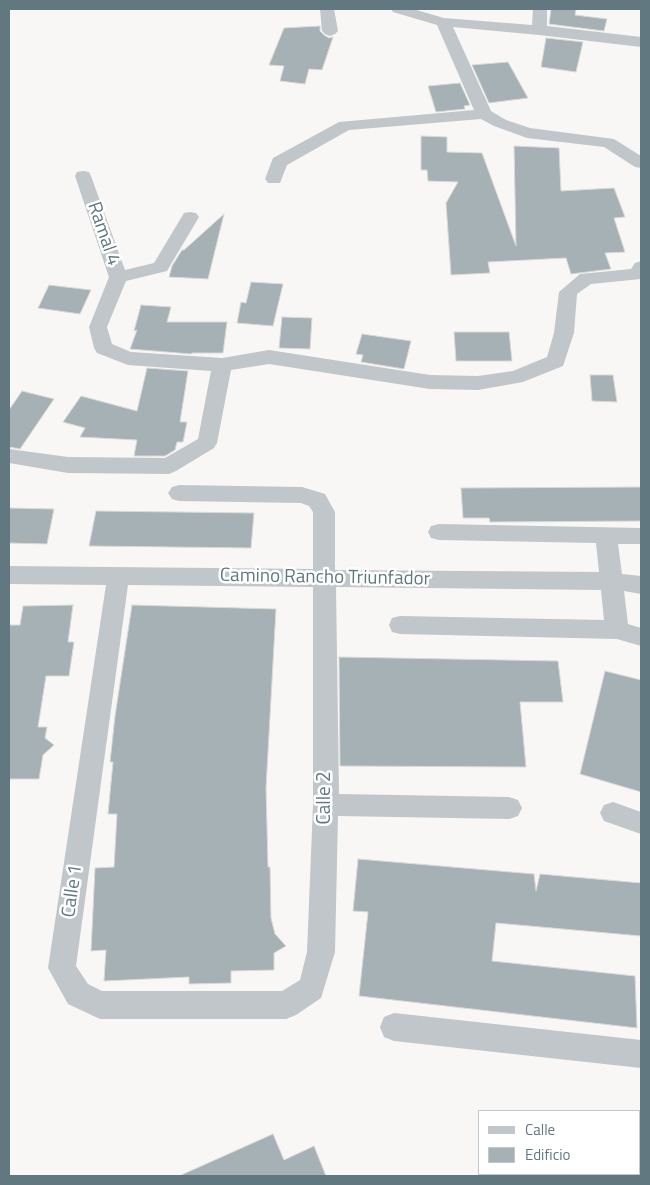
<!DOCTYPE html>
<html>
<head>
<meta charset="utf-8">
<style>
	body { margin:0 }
	#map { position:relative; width:650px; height:1185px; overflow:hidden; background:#f8f7f5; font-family:"Titillium Web",sans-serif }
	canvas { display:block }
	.frame { position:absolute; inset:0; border:10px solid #627880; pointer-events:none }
	.legend { position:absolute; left:478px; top:1110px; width:162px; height:65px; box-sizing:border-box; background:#fff; border:1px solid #c0c9cc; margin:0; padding:6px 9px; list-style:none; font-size:15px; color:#627880 }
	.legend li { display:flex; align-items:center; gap:10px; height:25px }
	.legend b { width:25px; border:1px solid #c0c9cc }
</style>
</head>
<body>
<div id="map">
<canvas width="650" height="1185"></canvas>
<div class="frame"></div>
<ul class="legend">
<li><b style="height:6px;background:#c0c6c9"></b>Calle</li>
<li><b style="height:14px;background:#a5b1b4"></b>Edificio</li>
</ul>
</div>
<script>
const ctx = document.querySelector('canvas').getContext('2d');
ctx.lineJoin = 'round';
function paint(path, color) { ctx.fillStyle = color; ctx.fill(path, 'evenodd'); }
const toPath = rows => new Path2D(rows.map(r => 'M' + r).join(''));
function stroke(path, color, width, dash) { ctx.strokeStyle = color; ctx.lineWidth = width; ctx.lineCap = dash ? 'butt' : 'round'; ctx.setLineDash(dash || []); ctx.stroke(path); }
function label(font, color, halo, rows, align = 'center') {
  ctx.font = font + ' "Titillium Web",sans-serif'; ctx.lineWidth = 5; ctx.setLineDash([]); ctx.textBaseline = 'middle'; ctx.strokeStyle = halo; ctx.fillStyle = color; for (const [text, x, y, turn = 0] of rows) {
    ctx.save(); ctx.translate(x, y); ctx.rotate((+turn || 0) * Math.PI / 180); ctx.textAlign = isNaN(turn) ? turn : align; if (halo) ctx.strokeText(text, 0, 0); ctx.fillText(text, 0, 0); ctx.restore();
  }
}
const building = toPath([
	[551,9,576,9,575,15,607,19,604,31,549,24,551,9],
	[320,26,320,31,324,35,329,38,333,37,322,70,309,69,305,84,280,81,284,66,269,65,284,28,320,26],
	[546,38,583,42,576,72,541,67,546,38],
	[508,62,528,98,489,103,472,65,508,62],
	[460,83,470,105,464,106,465,109,436,112,428,86,460,83],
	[421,136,447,137,447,152,482,153,516,246,514,146,559,148,561,191,614,188,625,217,614,218,625,252,605,253,611,269,571,274,566,258,488,262,490,273,451,275,446,203,458,182,428,181,427,170,421,170,421,136],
	[224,214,208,279,169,277,172,266,182,250,184,250,224,214],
	[251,282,283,284,273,326,237,323,241,302,246,303,251,282],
	[49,285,91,290,80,314,38,308,49,285],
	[141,305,171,307,167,322,227,322,223,353,192,353,191,354,130,349,137,330,134,331,141,305],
	[282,317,312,318,310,349,279,348,282,317],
	[454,332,509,332,512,361,456,361,454,332],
	[362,334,411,341,404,369,361,362,363,355,356,354,362,334],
	[147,368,188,371,180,422,187,422,183,442,177,442,175,450,165,456,134,456,137,440,80,437,85,428,63,422,81,396,137,411,147,368],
	[590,375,613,375,617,402,592,401,590,375],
	[22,391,54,399,20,449,9,447,9,410,22,391],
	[641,487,641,521,490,522,489,518,463,518,461,488,641,487],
	[9,508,54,509,47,544,9,543,9,508],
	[96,511,254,513,251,548,89,546,96,511],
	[73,605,68,642,74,642,69,676,46,676,38,727,47,727,45,738,54,745,43,755,39,779,9,779,9,625,20,625,23,606,73,605],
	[132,605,276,609,266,788,268,867,270,867,271,918,275,934,286,946,274,953,274,970,231,971,231,983,189,984,189,977,104,981,106,950,91,951,95,868,114,867,117,814,108,814,113,762,110,762,115,716,132,605],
	[339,657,558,661,563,702,520,702,526,767,340,766,339,657],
	[605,671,641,680,641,792,580,774,605,671],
	[358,859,534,874,536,891,540,874,641,883,641,936,496,923,492,961,635,976,637,1028,359,996,368,912,353,911,358,859],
	[273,1134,284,1160,314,1146,326,1176,179,1176,273,1134]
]);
paint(building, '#a5b1b4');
stroke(building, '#d9d9d7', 1);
paint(toPath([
	[320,9,334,9,338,31,335,34,330,36,325,34,322,31,320,9],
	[391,9,413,9,444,18,532,25,533,9,547,9,547,26,641,37,641,47,539,35,453,27,491,111,506,120,530,128,614,139,641,156,641,168,635,167,604,147,527,138,494,126,481,119,349,130,287,165,280,183,268,183,265,179,273,158,339,122,474,110,437,25,393,12,391,9],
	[83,171,89,172,91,176,125,270,154,263,184,213,190,212,196,213,199,217,167,271,126,281,107,327,112,344,131,352,222,358,269,350,430,375,478,376,513,371,547,357,554,333,559,292,580,274,631,269,635,263,641,261,641,279,591,284,577,294,574,333,563,366,523,382,478,390,430,389,269,364,231,370,217,443,214,448,176,471,169,474,68,473,9,463,9,449,68,457,165,458,198,439,211,371,128,365,97,353,94,348,89,327,109,277,75,176,77,172,83,171],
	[179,485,302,487,325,494,335,512,335,570,599,572,596,543,439,540,431,538,428,532,431,526,439,524,641,528,641,544,618,544,622,574,641,576,641,594,624,591,628,624,641,628,641,646,617,639,400,634,392,632,389,625,392,618,400,616,604,620,601,590,336,587,339,794,509,797,518,800,522,808,518,816,509,819,338,816,335,952,321,998,296,1015,286,1019,100,1019,68,1004,48,968,106,585,9,584,9,566,313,569,313,512,309,506,301,503,179,501,172,499,168,493,172,487,179,485],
	[128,585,313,587,313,805,307,952,300,980,282,991,102,991,88,984,76,966,128,585],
	[613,802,641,812,641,834,604,821,600,813,604,805,613,802],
	[394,1013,641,1040,641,1068,394,1041,384,1037,380,1027,384,1017,394,1013],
	[641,1112,641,1146,639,1147,639,1113,641,1112],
	[601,1174,631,1174,630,1176,600,1176,601,1174]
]), '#c0c6c9');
label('19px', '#627880', '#fff', [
	["Ramal 4",103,234,71],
	["Camino Rancho Triunfador",325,578,1],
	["Calle 2",325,798,-90],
	["Calle 1",73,891,-82]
]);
</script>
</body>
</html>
